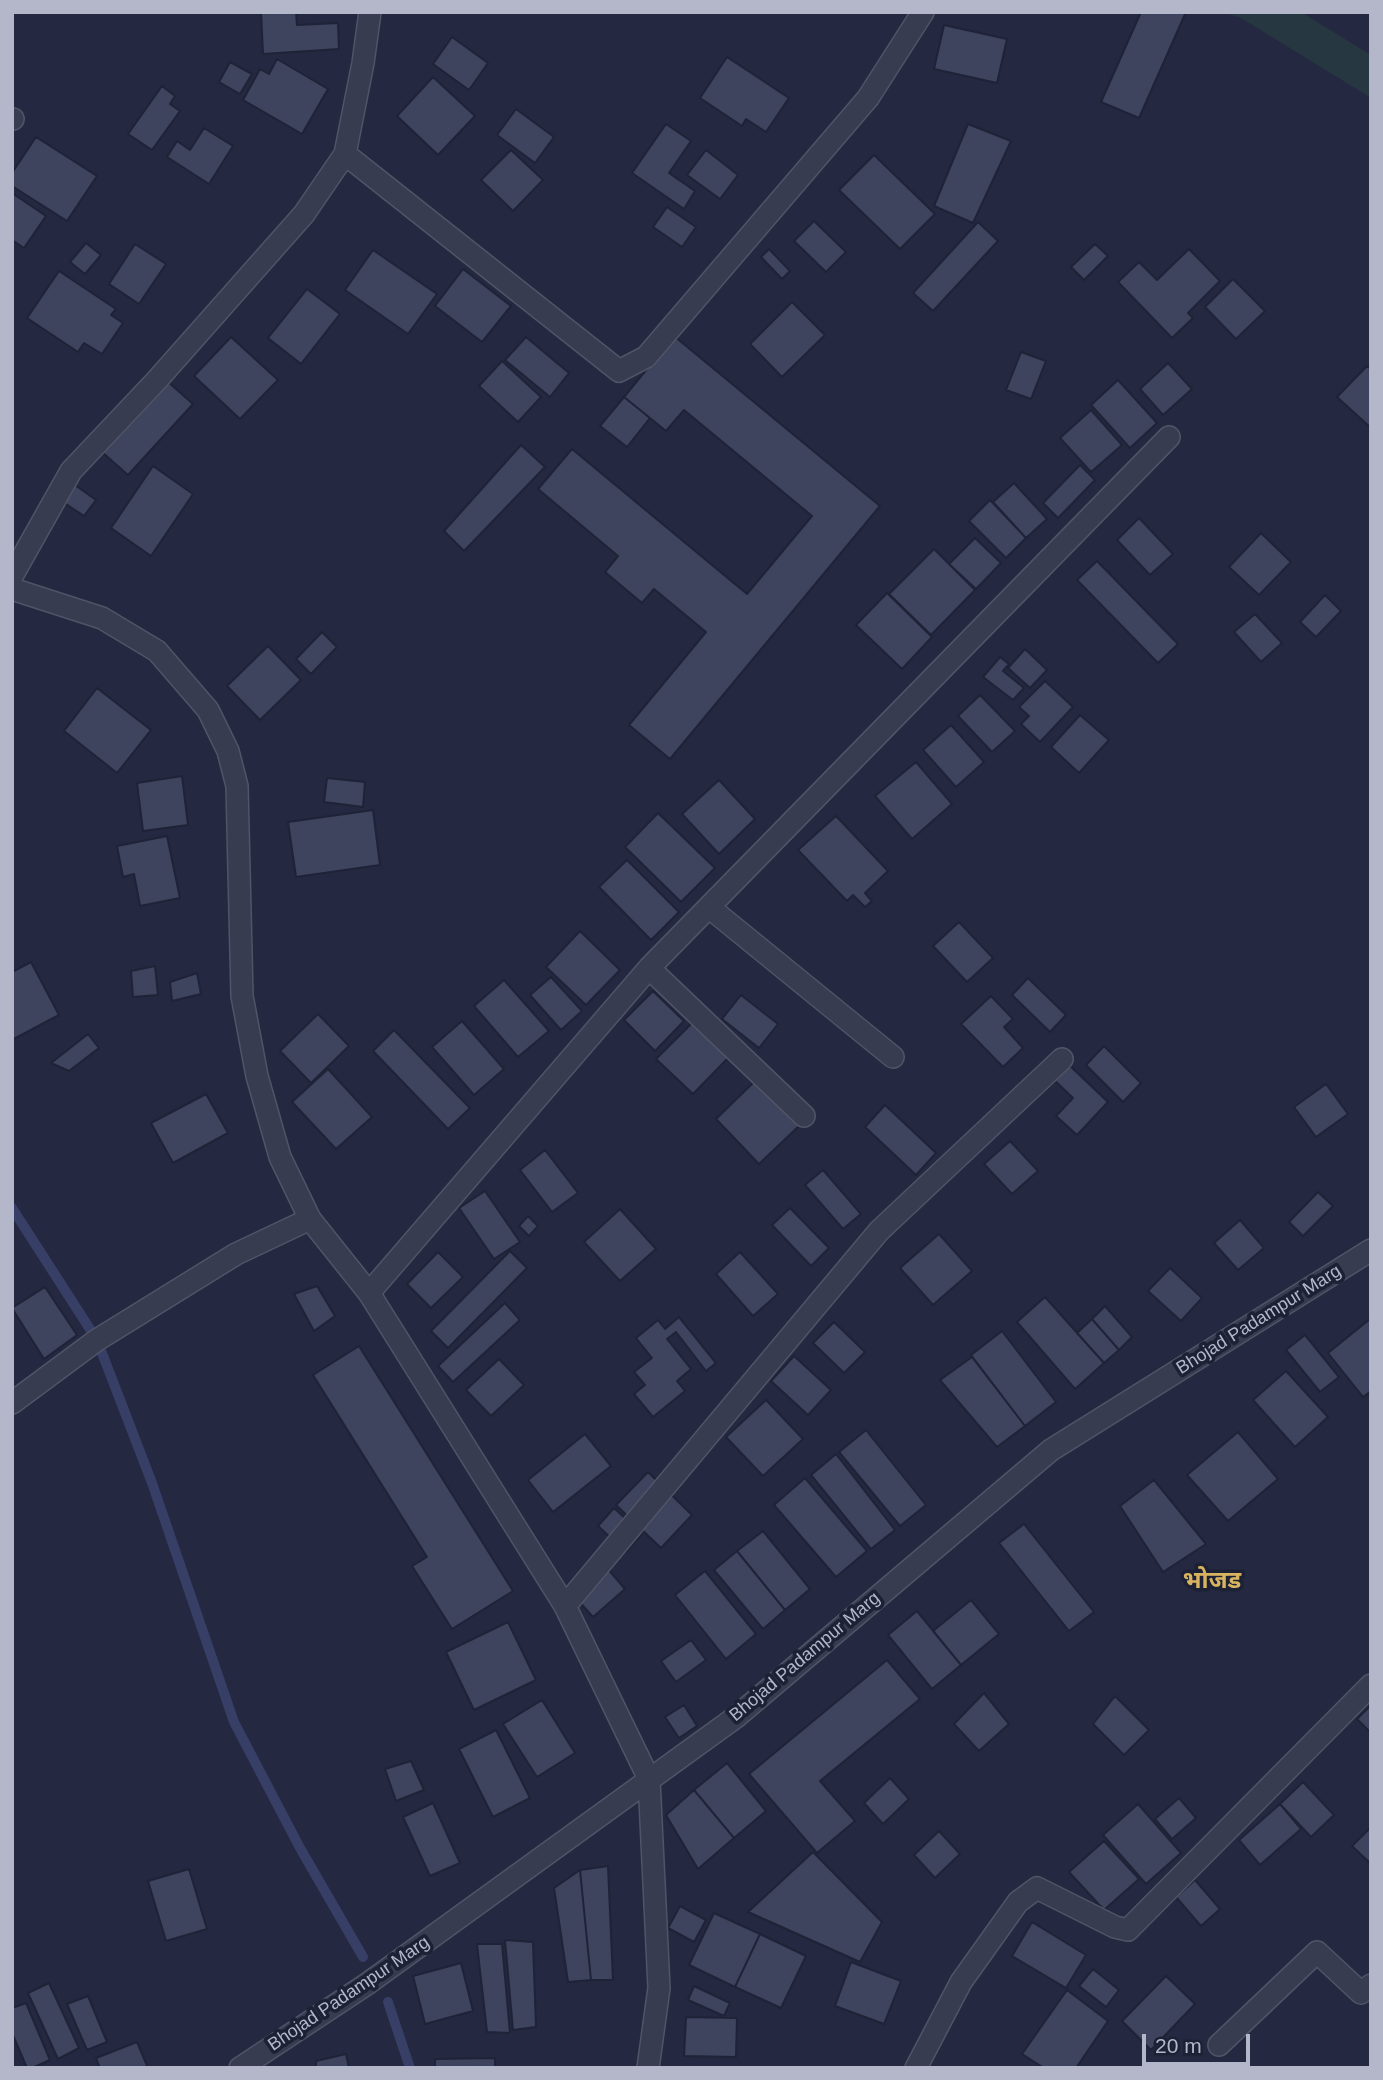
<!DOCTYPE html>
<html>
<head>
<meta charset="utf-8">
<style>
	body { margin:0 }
	#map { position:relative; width:1383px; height:2080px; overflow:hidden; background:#242840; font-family:Arial,sans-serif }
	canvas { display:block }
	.frame { position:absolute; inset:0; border:14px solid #b4b7ca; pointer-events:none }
	.scale { position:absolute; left:1142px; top:2034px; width:108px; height:32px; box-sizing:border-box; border:4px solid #b4b7ca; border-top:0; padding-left:9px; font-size:21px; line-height:24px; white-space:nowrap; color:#b4b7ca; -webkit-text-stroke:5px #1d2135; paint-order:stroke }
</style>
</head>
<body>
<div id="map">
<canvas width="1383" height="2080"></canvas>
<div class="frame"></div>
<div class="scale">20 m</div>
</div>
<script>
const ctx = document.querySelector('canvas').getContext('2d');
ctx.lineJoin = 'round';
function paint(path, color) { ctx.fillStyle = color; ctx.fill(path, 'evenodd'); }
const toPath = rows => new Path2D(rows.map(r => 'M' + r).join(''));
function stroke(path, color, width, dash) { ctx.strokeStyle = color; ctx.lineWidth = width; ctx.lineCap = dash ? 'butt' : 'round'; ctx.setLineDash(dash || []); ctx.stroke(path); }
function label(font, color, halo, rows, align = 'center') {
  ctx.font = font + ' Arial,"Noto Sans Devanagari",sans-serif'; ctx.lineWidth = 7; ctx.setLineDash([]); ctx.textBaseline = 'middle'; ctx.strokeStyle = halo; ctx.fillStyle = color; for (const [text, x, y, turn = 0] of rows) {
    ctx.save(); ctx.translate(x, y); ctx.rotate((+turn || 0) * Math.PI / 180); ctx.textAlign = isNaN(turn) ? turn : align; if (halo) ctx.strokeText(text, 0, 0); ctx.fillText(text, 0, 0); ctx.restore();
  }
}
paint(toPath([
	[1223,12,1301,12,1371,55,1371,98,1241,18]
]), '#263741');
stroke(toPath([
	[12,1208,97,1340,152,1483,234,1722,300,1848,363,1957],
	[388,2002,410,2068]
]), '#373f67', 10);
const building = toPath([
	[261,12,296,12,297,25,338,23,339,49,263,54,261,12],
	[1141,12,1186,12,1139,118,1101,102,1141,12],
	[944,25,1007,39,997,83,934,69,944,25],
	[452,37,488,63,469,90,433,64,452,37],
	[727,57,789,98,766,132,746,119,742,126,700,98,727,57],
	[277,59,328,89,302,134,243,100,260,69,269,74,277,59],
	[230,62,252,74,240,94,219,82,230,62],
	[433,77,475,116,438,155,397,116,433,77],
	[162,86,175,96,170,104,180,111,152,150,128,134,162,86],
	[516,109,554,137,535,163,497,135,516,109],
	[666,124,691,141,669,173,695,191,684,209,632,173,666,124],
	[968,124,1011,141,973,223,934,206,968,124],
	[204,128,233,146,209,184,167,157,177,141,190,150,204,128],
	[36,137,97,176,67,221,12,186,12,173,36,137],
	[511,150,543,180,513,211,481,180,511,150],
	[706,150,738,175,720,199,687,175,706,150],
	[874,155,935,214,900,249,839,190,874,155],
	[12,193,46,216,24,248,12,240,12,193],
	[667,207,696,227,682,247,653,227,667,207],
	[814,221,846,252,826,272,794,241,814,221],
	[978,222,998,241,933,311,913,293,978,222],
	[86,243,101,255,85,274,70,262,86,243],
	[135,244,166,264,139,304,109,284,135,244],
	[1095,244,1108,256,1084,280,1071,267,1095,244],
	[769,249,790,271,782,279,761,257,769,249],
	[1189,249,1220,281,1188,313,1193,318,1172,338,1118,282,1139,262,1157,280,1189,249],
	[373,250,437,294,408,334,345,290,373,250],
	[463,269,511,306,482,342,435,306,463,269],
	[59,271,116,309,111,315,123,323,102,354,84,343,78,352,27,318,59,271],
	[1233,279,1265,311,1236,339,1205,307,1233,279],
	[307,289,340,314,301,364,268,338,307,289],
	[792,302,825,335,782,377,750,344,792,302],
	[674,336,880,506,670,759,629,725,706,632,654,589,642,603,605,572,618,556,538,489,572,449,747,594,812,516,684,410,666,431,624,397,674,336],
	[231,337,278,380,240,419,194,376,231,337],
	[526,337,569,373,550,397,505,360,526,337],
	[1021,352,1046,361,1031,399,1006,390,1021,352],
	[502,361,541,397,518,422,479,386,502,361],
	[1168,363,1192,389,1163,415,1140,389,1168,363],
	[1367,366,1371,369,1371,428,1337,397,1367,366],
	[1118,380,1157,423,1130,448,1091,405,1118,380],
	[167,381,193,404,128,475,102,452,167,381],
	[624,397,650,418,627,447,600,426,624,397],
	[1091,410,1122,445,1091,472,1060,438,1091,410],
	[521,445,545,467,464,551,444,531,521,445],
	[1080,465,1095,480,1058,518,1043,503,1080,465],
	[153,466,193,494,151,556,111,528,153,466],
	[1014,483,1047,519,1026,538,993,502,1014,483],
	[75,485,96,500,84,516,63,502,75,485],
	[990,500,1026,538,1006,558,969,521,990,500],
	[1139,518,1173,554,1150,575,1117,540,1139,518],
	[1261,533,1291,562,1259,595,1229,567,1261,533],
	[975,538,1001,563,976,589,949,564,975,538],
	[934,549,975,590,931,635,889,594,934,549],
	[1097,561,1178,644,1158,663,1077,580,1097,561],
	[887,593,932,637,902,669,856,625,887,593],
	[1325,595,1341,611,1316,637,1300,622,1325,595],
	[1255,614,1282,643,1261,662,1234,632,1255,614],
	[322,632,337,647,311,674,296,659,322,632],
	[268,646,301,680,260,720,227,686,268,646],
	[1025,649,1047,670,1030,688,1008,668,1025,649],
	[1000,657,1009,664,1003,671,1024,688,1013,700,983,677,1000,657],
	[1045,681,1073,707,1040,742,1021,724,1029,716,1019,707,1045,681],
	[97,688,151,730,117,773,64,731,97,688],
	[980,695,1015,731,992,752,958,716,980,695],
	[1080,715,1109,740,1079,773,1051,747,1080,715],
	[951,725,984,762,956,787,923,750,951,725],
	[916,762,952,804,912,839,875,796,916,762],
	[182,776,188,825,143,831,137,783,182,776],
	[327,778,365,782,363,807,324,802,327,778],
	[719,780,755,819,719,854,682,814,719,780],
	[373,810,380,865,296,877,288,822,373,810],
	[658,813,715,868,681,902,625,847,658,813],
	[836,816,888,871,865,893,872,901,865,907,853,895,847,901,798,850,836,816],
	[167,836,180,898,140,906,134,874,123,877,117,846,167,836],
	[627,860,679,912,651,940,599,887,627,860],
	[959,922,993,958,967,982,933,946,959,922],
	[580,931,620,970,586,1005,546,967,580,931],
	[31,962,59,1015,12,1040,12,972,31,962],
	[155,966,158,995,133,997,131,971,155,966],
	[197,973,201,994,172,1001,170,982,197,973],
	[551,977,582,1011,561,1030,530,995,551,977],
	[1028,978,1066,1015,1050,1032,1012,995,1028,978],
	[504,980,549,1031,518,1057,474,1006,504,980],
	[653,991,684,1021,655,1051,624,1020,653,991],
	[741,995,778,1024,759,1048,722,1019,741,995],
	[991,996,1013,1019,1004,1027,1023,1048,1003,1067,961,1024,991,996],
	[318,1014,349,1046,311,1083,280,1051,318,1014],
	[462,1021,504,1069,474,1095,432,1047,462,1021],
	[693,1022,729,1057,693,1094,656,1059,693,1022],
	[394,1030,470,1108,448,1129,373,1051,394,1030],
	[88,1034,99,1048,69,1071,51,1063,88,1034],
	[1104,1046,1141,1083,1123,1102,1086,1065,1104,1046],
	[1068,1064,1108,1102,1077,1135,1056,1116,1073,1098,1053,1079,1068,1064],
	[328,1069,372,1117,336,1149,292,1102,328,1069],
	[755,1081,799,1126,759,1164,716,1119,755,1081],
	[1326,1084,1348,1114,1316,1137,1294,1107,1326,1084],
	[206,1094,228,1133,173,1163,151,1123,206,1094],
	[885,1105,936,1153,916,1175,865,1127,885,1105],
	[1010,1141,1038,1171,1012,1194,984,1164,1010,1141],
	[545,1150,578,1193,552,1212,520,1170,545,1150],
	[823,1170,861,1214,843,1229,805,1185,823,1170],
	[485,1191,520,1242,494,1259,459,1208,485,1191],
	[1318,1192,1333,1206,1303,1236,1289,1222,1318,1192],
	[790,1208,829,1248,811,1266,772,1225,790,1208],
	[620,1209,656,1249,620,1281,584,1242,620,1209],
	[528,1216,538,1226,529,1236,519,1226,528,1216],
	[1240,1220,1264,1248,1238,1270,1214,1243,1240,1220],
	[939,1234,972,1271,933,1305,900,1268,939,1234],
	[510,1251,527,1268,448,1348,431,1331,510,1251],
	[438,1252,463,1277,431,1308,407,1284,438,1252],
	[740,1252,778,1294,753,1316,716,1274,740,1252],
	[1170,1268,1202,1298,1181,1321,1148,1291,1170,1268],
	[317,1286,335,1316,314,1331,294,1294,317,1286],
	[45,1287,77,1335,44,1359,12,1308,45,1287],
	[1045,1297,1104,1363,1075,1389,1017,1322,1045,1297],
	[505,1303,520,1320,453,1382,438,1366,505,1303],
	[1105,1306,1132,1337,1119,1350,1092,1319,1105,1306],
	[679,1317,716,1363,706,1371,676,1332,667,1339,691,1369,677,1381,685,1391,653,1417,634,1394,645,1385,634,1372,652,1358,636,1338,658,1320,665,1329,679,1317],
	[1092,1319,1119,1350,1104,1363,1077,1333,1092,1319],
	[1370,1319,1371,1391,1363,1397,1328,1353,1370,1319],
	[834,1322,865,1352,844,1373,813,1343,834,1322],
	[1002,1331,1056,1402,1025,1426,971,1355,1002,1331],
	[1305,1335,1339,1377,1320,1392,1286,1350,1305,1335],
	[359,1346,513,1591,452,1629,412,1566,427,1557,313,1375,359,1346],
	[794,1356,831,1390,808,1415,771,1381,794,1356],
	[972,1357,1025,1426,997,1447,940,1380,972,1357],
	[499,1359,524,1385,491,1416,466,1390,499,1359],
	[1286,1371,1328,1417,1295,1447,1253,1400,1286,1371],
	[766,1400,803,1439,763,1476,726,1437,766,1400],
	[866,1430,926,1505,900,1526,839,1452,866,1430],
	[1238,1432,1278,1479,1228,1521,1187,1475,1238,1432],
	[585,1434,611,1466,553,1512,528,1480,585,1434],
	[836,1454,895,1530,871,1549,811,1475,836,1454],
	[648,1472,692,1515,661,1548,616,1505,648,1472],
	[805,1478,867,1551,836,1577,774,1505,805,1478],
	[1154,1480,1206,1544,1163,1572,1120,1506,1154,1480],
	[614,1508,642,1534,626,1552,598,1526,614,1508],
	[1024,1524,1094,1612,1069,1631,999,1543,1024,1524],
	[763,1531,810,1589,785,1610,737,1551,763,1531],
	[737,1551,785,1610,763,1629,714,1570,737,1551],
	[601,1561,625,1589,593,1617,568,1589,601,1561],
	[705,1571,756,1634,726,1659,675,1595,705,1571],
	[971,1600,999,1634,961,1665,933,1631,971,1600],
	[917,1611,961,1665,932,1689,888,1635,917,1611],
	[508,1622,536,1680,474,1710,446,1652,508,1622],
	[691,1640,706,1660,676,1682,661,1661,691,1640],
	[887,1660,920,1699,820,1781,855,1821,817,1853,749,1774,887,1660],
	[984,1693,1009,1724,979,1751,954,1724,984,1693],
	[1115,1696,1149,1730,1124,1755,1093,1724,1115,1696],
	[542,1700,575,1753,537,1777,503,1724,542,1700],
	[684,1705,697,1726,679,1738,665,1717,684,1705],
	[1371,1705,1371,1733,1357,1719,1371,1705],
	[496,1730,530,1798,493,1817,459,1749,496,1730],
	[411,1761,424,1790,396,1801,385,1769,411,1761],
	[727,1763,766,1811,734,1838,694,1790,727,1763],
	[890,1778,909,1799,883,1824,864,1803,890,1778],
	[1303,1782,1334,1815,1311,1837,1280,1804,1303,1782],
	[694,1790,734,1838,698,1869,666,1815,694,1790],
	[1179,1798,1196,1818,1172,1839,1155,1819,1179,1798],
	[433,1803,460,1863,430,1876,403,1817,433,1803],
	[1138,1804,1181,1853,1146,1884,1103,1835,1138,1804],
	[1280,1804,1301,1829,1260,1865,1239,1840,1280,1804],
	[1371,1827,1371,1864,1352,1846,1371,1827],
	[939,1831,960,1854,935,1878,914,1855,939,1831],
	[1104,1841,1139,1879,1104,1910,1069,1872,1104,1841],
	[813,1852,882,1922,860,1962,748,1912,813,1852],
	[608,1866,613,1980,591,1980,580,1870,608,1866],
	[189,1869,207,1929,166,1941,148,1881,189,1869],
	[580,1870,591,1980,568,1982,554,1888,580,1870],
	[1195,1880,1220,1909,1201,1926,1176,1897,1195,1880],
	[680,1906,706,1920,694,1942,668,1928,680,1906],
	[714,1913,760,1934,735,1987,689,1965,714,1913],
	[1032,1922,1086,1955,1066,1988,1012,1956,1032,1922],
	[760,1934,806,1956,781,2008,735,1987,760,1934],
	[505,1940,533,1942,536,2027,513,2030,505,1940],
	[477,1944,502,1944,510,2033,487,2032,477,1944],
	[851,1962,901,1981,884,2024,835,2006,851,1962],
	[461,1963,473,2011,425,2024,413,1976,461,1963],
	[1093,1969,1119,1990,1106,2007,1079,1986,1093,1969],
	[1166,1976,1195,2004,1151,2050,1122,2021,1166,1976],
	[49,1983,79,2048,58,2059,28,1993,49,1983],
	[694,1986,730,2003,724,2016,688,2000,694,1986],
	[1067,1990,1108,2021,1076,2068,1044,2068,1022,2054,1067,1990],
	[88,1996,107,2042,87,2050,67,2004,88,1996],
	[26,2003,50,2060,32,2068,27,2068,12,2033,12,2008,26,2003],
	[686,2017,737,2018,736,2057,684,2056,686,2017],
	[137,2042,148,2068,100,2068,96,2058,137,2042],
	[346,2054,349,2068,316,2068,316,2061,346,2054],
	[495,2058,495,2068,435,2068,435,2059,495,2058]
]);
paint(building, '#3e435e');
stroke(building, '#1f2337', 2);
const minor = toPath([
	[12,119,13,119],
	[345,154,619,371,646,357,868,98,923,12],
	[12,576,71,471,157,380,304,214,345,154,363,63,370,12],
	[12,589,102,618,157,651,208,710,228,751,237,786,242,996,257,1076,280,1157,310,1219,369,1293,565,1606,649,1779,659,1988,648,2068],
	[710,908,893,1057],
	[649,968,804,1116],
	[369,1293,649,968,1169,437],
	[12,1403,97,1340,236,1254,310,1219],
	[565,1606,879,1231,1062,1059],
	[1219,2045,1317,1952,1361,1993,1371,1985],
	[240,2068,367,1984,736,1717,1051,1450,1371,1250],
	[916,2068,961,1982,1018,1902,1037,1888,1115,1927,1128,1930,1371,1685]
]);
stroke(minor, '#505467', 24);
stroke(minor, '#383c50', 21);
label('18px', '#b4b7ca', '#1d2135', [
	["Bhojad Padampur Marg",1259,1320,-32],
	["Bhojad Padampur Marg",805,1657,-40],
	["Bhojad Padampur Marg",349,1994,-34]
]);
label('bold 24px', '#d9b460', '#1d2135', [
	["भोजड",1212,1581]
]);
</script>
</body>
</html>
